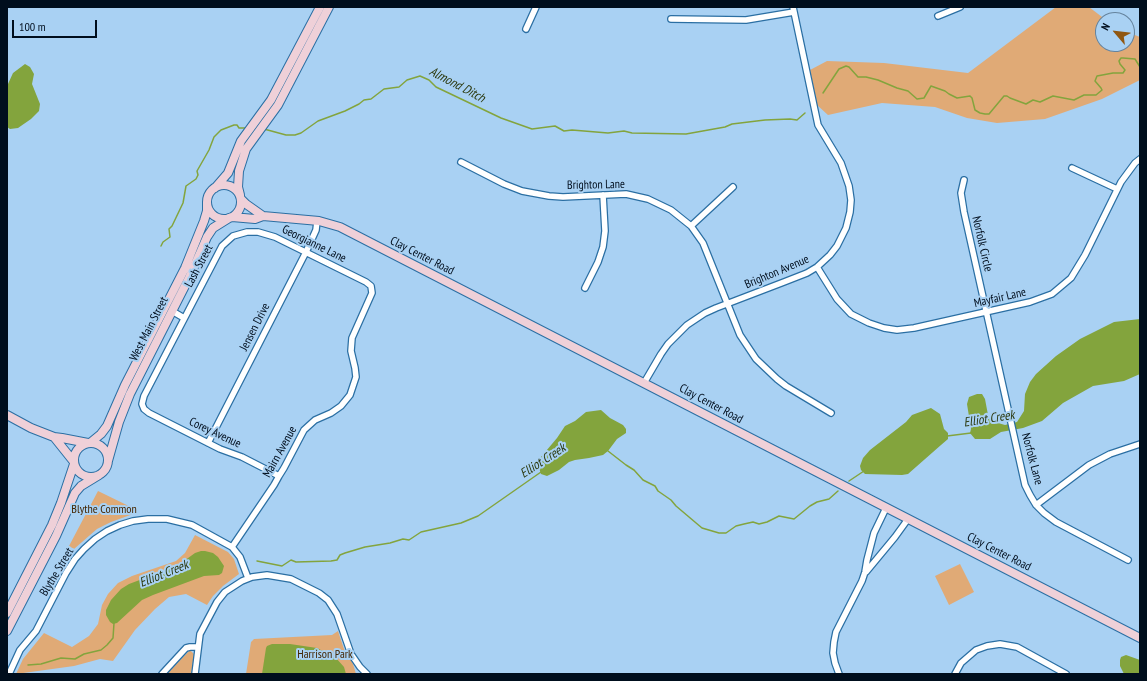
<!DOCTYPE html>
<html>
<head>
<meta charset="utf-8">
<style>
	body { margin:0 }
	#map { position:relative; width:1147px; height:681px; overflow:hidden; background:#a9d1f3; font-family:"PT Sans Narrow",sans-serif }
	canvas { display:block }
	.frame { position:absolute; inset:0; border:8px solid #000e1d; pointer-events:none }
	.north { position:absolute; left:1095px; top:12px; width:40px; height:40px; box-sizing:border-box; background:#a9d1f3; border:1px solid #65839d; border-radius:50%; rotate:298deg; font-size:11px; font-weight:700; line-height:16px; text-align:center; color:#000e1d }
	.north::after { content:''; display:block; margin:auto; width:14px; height:18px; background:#905711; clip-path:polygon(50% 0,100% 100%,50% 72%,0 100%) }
	.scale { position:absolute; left:12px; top:20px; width:85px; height:18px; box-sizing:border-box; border:2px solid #000e1d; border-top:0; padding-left:5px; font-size:12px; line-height:14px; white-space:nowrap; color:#000e1d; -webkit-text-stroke:3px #a9d1f3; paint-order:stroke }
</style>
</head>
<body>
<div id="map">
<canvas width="1147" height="681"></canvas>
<div class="frame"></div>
<div class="north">N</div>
<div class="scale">100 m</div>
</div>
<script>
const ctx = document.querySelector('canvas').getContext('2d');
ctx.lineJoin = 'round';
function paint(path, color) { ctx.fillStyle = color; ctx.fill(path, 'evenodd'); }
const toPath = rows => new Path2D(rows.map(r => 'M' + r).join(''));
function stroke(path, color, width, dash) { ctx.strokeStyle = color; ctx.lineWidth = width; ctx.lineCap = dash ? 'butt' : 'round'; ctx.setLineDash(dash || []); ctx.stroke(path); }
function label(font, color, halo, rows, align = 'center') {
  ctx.font = font + ' "PT Sans Narrow",sans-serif'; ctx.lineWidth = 4; ctx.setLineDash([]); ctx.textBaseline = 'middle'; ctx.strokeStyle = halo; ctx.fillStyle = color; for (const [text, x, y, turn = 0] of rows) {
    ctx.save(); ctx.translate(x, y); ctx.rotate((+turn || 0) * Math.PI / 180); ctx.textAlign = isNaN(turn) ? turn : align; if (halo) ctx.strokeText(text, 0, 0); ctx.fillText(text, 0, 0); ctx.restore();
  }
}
paint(toPath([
	[1056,7,1089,7,1106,20,1103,20,1103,44,1127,44,1127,32,1140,37,1140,80,1102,99,1045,119,997,123,967,118,935,107,882,103,828,115,817,105,810,70,827,61,884,63,968,73],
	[98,491,137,510,136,513,111,522,97,529,74,549,69,546],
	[195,535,228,552,234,559,239,574,223,586,213,596,207,605,186,594,169,597,155,609,135,630,113,661,100,659,74,666,16,674,23,659,44,633,72,647,89,636,98,624,102,605,108,594,118,583,132,576,176,561,185,553],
	[960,564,974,592,949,605,935,576],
	[338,631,344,649,353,664,356,674,246,674,251,642,254,639,332,635],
	[189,651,191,651,194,654,191,674,167,674]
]), '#e0aa76');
paint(toPath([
	[25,64,30,67,34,74,32,84,40,104,39,111,31,119,18,128,10,129,7,127,8,84,13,73],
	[1140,319,1140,374,1124,381,1093,386,1063,403,1042,421,1023,428,1001,432,990,439,975,439,970,433,971,429,967,404,969,397,977,394,982,394,985,399,988,415,991,421,1005,425,1017,422,1024,411,1025,394,1030,382,1036,374,1056,356,1080,339,1114,322],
	[931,408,940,414,944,429,948,433,948,439,941,445,908,474,902,475,865,474,861,470,860,466,863,458,870,450,906,422,912,415],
	[601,410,610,418,623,425,626,429,626,433,617,439,608,451,603,455,589,458,575,460,569,462,559,470,547,476,541,474,539,468,541,457,557,438,565,426,575,421,586,412],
	[201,551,205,551,213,553,218,557,224,566,222,573,219,575,204,576,153,595,142,600,117,623,113,624,110,622,106,615,106,610,111,600,121,589,129,584,177,566,195,553],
	[272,644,290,644,317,648,336,658,344,667,346,674,262,674,266,648,267,646],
	[1126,655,1140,660,1140,674,1124,674,1120,666,1120,660,1121,657]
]), '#83a43d');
stroke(toPath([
	[823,93,839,69,846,66,849,67,858,77,866,77,878,80,897,88,908,91,917,99,924,98,931,86,945,91,949,94,957,98,970,96,972,98,975,110,980,113,985,114,989,114,1004,96,1007,96,1010,98,1026,104,1033,100,1040,102,1053,96,1074,100,1084,95,1096,95,1102,90,1101,88,1095,81,1097,76,1113,73,1123,73,1125,70,1120,64,1119,61,1121,58,1123,58,1135,59,1140,67],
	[264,129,286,135,295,135,301,133,318,121,345,111,359,104,364,100,371,99,384,89,399,87,407,80,420,76,429,80,436,87,501,118,532,129,555,126,564,131,572,130,608,133,624,131,632,133,686,134,725,127,732,124,765,120,790,119,797,120,805,113],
	[161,246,163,242,170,237,169,229,172,226,183,203,186,186,196,179,198,175,197,171,209,150,214,137,221,130,234,125,237,125,239,128,246,128],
	[947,436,971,433],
	[608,451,626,465,634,470,643,480,655,486,658,491,671,500,676,506,702,528,719,533,726,533,736,526,744,524,753,522,759,524,767,522,779,516,794,519,810,506,817,502,829,499,838,491],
	[849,481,864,471],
	[257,561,282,566,291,560,296,562,331,561,337,560,340,555,345,553,365,547,390,543,403,539,409,540,421,532,461,523,478,516,541,472],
	[28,665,41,664,61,658,75,659,84,654,101,650,107,645,113,638,114,623]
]), '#83a43d', 1.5);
const street = toPath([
	[938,16,960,7],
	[671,19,746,20,794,12],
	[526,29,536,7],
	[461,162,504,184,522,191,549,196,563,197,626,194,648,199,671,210,691,226,703,243,740,335,756,359,777,379,786,386,831,413],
	[1072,168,1117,189],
	[964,180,961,193,964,212,1025,485,1030,495,1036,505,1044,513,1056,522,1128,560],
	[691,226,733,187],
	[817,267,837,299,851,314,869,323,884,328,897,330,914,328,1030,302,1052,294,1071,278,1085,255,1121,182,1135,163,1140,159],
	[585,288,598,262,603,247,605,231,603,195],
	[172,311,184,318],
	[644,383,661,354,668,344,687,325,705,313,716,308,784,282,807,273,817,267,830,255,837,246,846,228,850,212,851,200,849,186,841,163,818,125,793,7],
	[208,443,306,252,316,230,317,221],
	[1036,505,1089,465,1110,454,1140,444],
	[232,547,274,485,279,476,284,468,304,430,315,420,331,413,341,406,350,395,356,377,355,368,351,351,352,338,372,293,371,286,366,282,275,237,258,232,247,232,233,236,222,246,144,396,142,404,144,409,149,413,220,449,242,457,279,476],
	[866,572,895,537,908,519],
	[9,674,20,650,36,631,66,573,75,559,84,549,95,539,107,531,120,525,133,521,148,519,167,519,192,525,232,547,240,557,248,578],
	[162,674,186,648,190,647,198,647],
	[195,674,200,634,217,602,225,592,242,581,252,577,267,575,291,579,319,593,328,600,337,614,351,654,360,667,367,674],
	[839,674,835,663,833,653,834,642,836,632,862,581,865,572,867,560,874,533,886,508],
	[955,674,961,663,976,650,987,646,1000,644,1017,647,1066,674]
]);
const secondary = toPath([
	'207 202a17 17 0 1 1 34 0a17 17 0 1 1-34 0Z',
	[215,188,228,173,241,141,271,100,320,7],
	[240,195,238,187,239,171,246,149,278,105,329,7],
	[241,199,246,204,263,216],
	[232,217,255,219,263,216,319,221,340,227,1140,638],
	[7,415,31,428,54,437,62,438,88,443],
	[54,437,74,462],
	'74 460a17 17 0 1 1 34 0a17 17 0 1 1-34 0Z',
	[90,443,101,434,107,426,125,385,185,268,204,221,207,211,207,203],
	[108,461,119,422,130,394,190,276,207,237,213,228,229,218],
	[7,613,52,525,61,503,74,464],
	[7,631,56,536,75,493,81,486,99,475]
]);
stroke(street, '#2b6fa3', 8);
stroke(secondary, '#2b6fa3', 10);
stroke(street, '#fff', 5.5);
stroke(secondary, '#efd0d8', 8);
label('12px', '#000e1d', '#a9d1f3', [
	["Brighton Lane",596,185,-1],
	["Georgianne Lane",314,244,26],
	["Norfolk Circle",982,244,77],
	["Clay Center Road",422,256,27],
	["Lash Street",199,266,-62],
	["Brighton Avenue",777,272,-23],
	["Mayfair Lane",1000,298,-13],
	["Jensen Drive",255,327,-63],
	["West Main Street",149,329,-63],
	["Clay Center Road",711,404,28],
	["Corey Avenue",215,433,25],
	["Mairn Avenue",280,452,-61],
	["Norfolk Lane",1032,459,75],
	["Clay Center Road",999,552,27],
	["Blythe Street",57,572,-59]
]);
label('12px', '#432501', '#a9d1f3', [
	["Blythe Common",104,510],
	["Harrison Park",325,655]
]);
label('italic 13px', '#2c390f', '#a9d1f3', [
	["Almond Ditch",457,85,28],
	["Elliot Creek",989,419,-9],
	["Elliot Creek",543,461,-33],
	["Elliot Creek",164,574,-22]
]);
</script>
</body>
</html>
